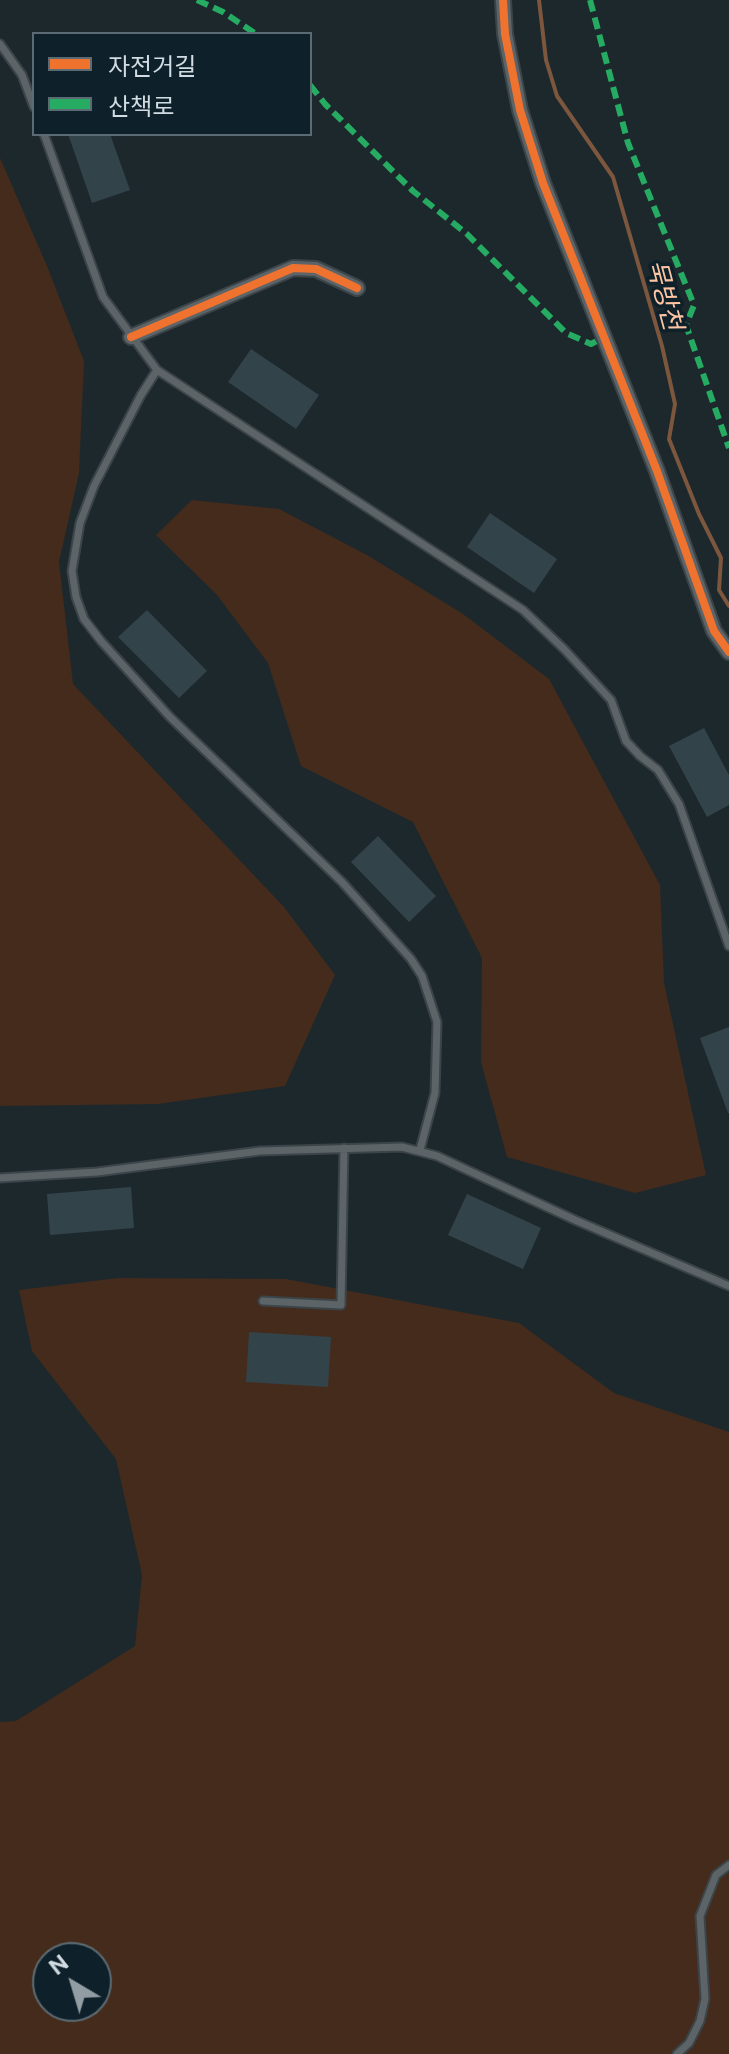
<!DOCTYPE html>
<html>
<head>
<meta charset="utf-8">
<style>
	body { margin:0 }
	#map { position:relative; width:729px; height:2054px; overflow:hidden; background:#1d282d; font-family:"Public Sans","Noto Sans KR",sans-serif }
	canvas { display:block }
	.legend { position:absolute; left:32px; top:32px; width:280px; height:104px; box-sizing:border-box; background:#0e2029; border:2px solid #5c6b73; margin:0; padding:10px 14px; list-style:none; font-size:24px; color:#d1dce2 }
	.legend li { display:flex; align-items:center; gap:16px; height:40px }
	.legend b { width:40px; border:2px solid #5c6b73 }
	.north { position:absolute; left:32px; top:1942px; width:80px; height:80px; box-sizing:border-box; background:#0e2029; border:2px solid #5c6b73; border-radius:50%; rotate:322deg; font-size:22px; font-weight:700; line-height:32px; text-align:center; color:#d1dce2 }
	.north::after { content:''; display:block; margin:auto; width:28px; height:36px; background:#929da3; clip-path:polygon(50% 0,100% 100%,50% 72%,0 100%) }
</style>
</head>
<body>
<div id="map">
<canvas width="729" height="2054"></canvas>
<ul class="legend">
<li><b style="height:10px;background:#ef722f"></b>자전거길</li>
<li><b style="height:10px;background:#26ab63"></b>산책로</li>
</ul>
<div class="north">N</div>
</div>
<script>
const ctx = document.querySelector('canvas').getContext('2d');
ctx.lineJoin = 'round';
function paint(path, color) { ctx.fillStyle = color; ctx.fill(path, 'evenodd'); }
const toPath = rows => new Path2D(rows.map(r => 'M' + r).join(''));
function stroke(path, color, width, dash) { ctx.strokeStyle = color; ctx.lineWidth = width; ctx.lineCap = dash ? 'butt' : 'round'; ctx.setLineDash(dash || []); ctx.stroke(path); }
function label(font, color, halo, rows, align = 'center') {
  ctx.font = font + ' "Public Sans","Noto Sans KR",sans-serif'; ctx.lineWidth = 7; ctx.setLineDash([]); ctx.textBaseline = 'middle'; ctx.strokeStyle = halo; ctx.fillStyle = color; for (const [text, x, y, turn = 0] of rows) {
    ctx.save(); ctx.translate(x, y); ctx.rotate((+turn || 0) * Math.PI / 180); ctx.textAlign = isNaN(turn) ? turn : align; if (halo) ctx.strokeText(text, 0, 0); ctx.fillText(text, 0, 0); ctx.restore();
  }
}
paint(toPath([
	[0,158,47,266,84,361,79,473,59,562,73,684,284,907,335,975,285,1086,158,1104,0,1106],
	[192,500,279,509,367,555,463,614,549,679,660,885,664,983,706,1175,635,1193,507,1157,481,1062,482,958,413,822,301,766,268,663,217,595,156,535],
	[118,1278,286,1279,519,1323,614,1393,729,1432,729,2054,0,2054,0,1722,16,1721,135,1646,142,1575,116,1459,32,1351,19,1290],
	[48,1958,96,1958,96,2006,48,2006]
]), '#442b1c');
stroke(toPath([
	[539,0,546,60,557,96,613,177,662,346,675,404,669,439,699,514,721,558,719,590,729,606]
]), '#7d563e', 4);
paint(toPath([
	[68,134,110,134,130,190,92,203],
	[251,349,319,395,296,429,228,382],
	[490,513,557,559,534,593,467,547],
	[147,610,207,671,179,698,118,637],
	[704,728,729,775,729,805,707,817,669,746],
	[378,836,436,896,409,922,351,862],
	[729,1027,729,1113,728,1113,700,1038],
	[131,1187,134,1228,50,1235,47,1194],
	[467,1194,541,1228,523,1269,448,1235],
	[249,1332,331,1337,328,1387,246,1382]
]), '#33434a');
const lane = toPath([
	[0,44,22,75,34,107],
	[44,134,103,297,157,370],
	[420,1150,435,1093,437,1022,422,976,411,959,342,882,170,717,101,641,84,619,76,597,72,571,80,523,94,486,141,395,157,370,523,610,564,649,611,700,626,741,640,756,658,770,679,804,729,946],
	[0,1178,97,1172,260,1151,402,1147,437,1156,575,1220,729,1286],
	[263,1301,341,1305,344,1148],
	[677,2054,689,2043,700,2021,705,1999,700,1916,716,1875,729,1865]
]);
const street = toPath([
	[503,0,505,34,520,110,543,183,657,471,714,631,729,652],
	[131,337,293,268,316,269,357,288]
]);
stroke(lane, '#3b4448', 11);
stroke(street, '#3b4448', 18);
stroke(lane, '#5c6468', 7);
stroke(street, '#5c6468', 14);
stroke(toPath([
	[197,0,223,12,256,34],
	[590,0,628,143,694,305,686,325,729,448],
	[310,85,325,104,413,191,467,234,566,333,591,344,604,337]
]), '#26ab63', 6, [12, 6]);
stroke(toPath([
	[503,0,505,34,520,110,543,183,657,471,714,631,729,652],
	[131,337,293,268,316,269,357,288]
]), '#ef722f', 8);
label('italic 26px', '#fdc5a3', '#0e2029', [
	["묵방천",664,295,75]
]);
</script>
</body>
</html>
